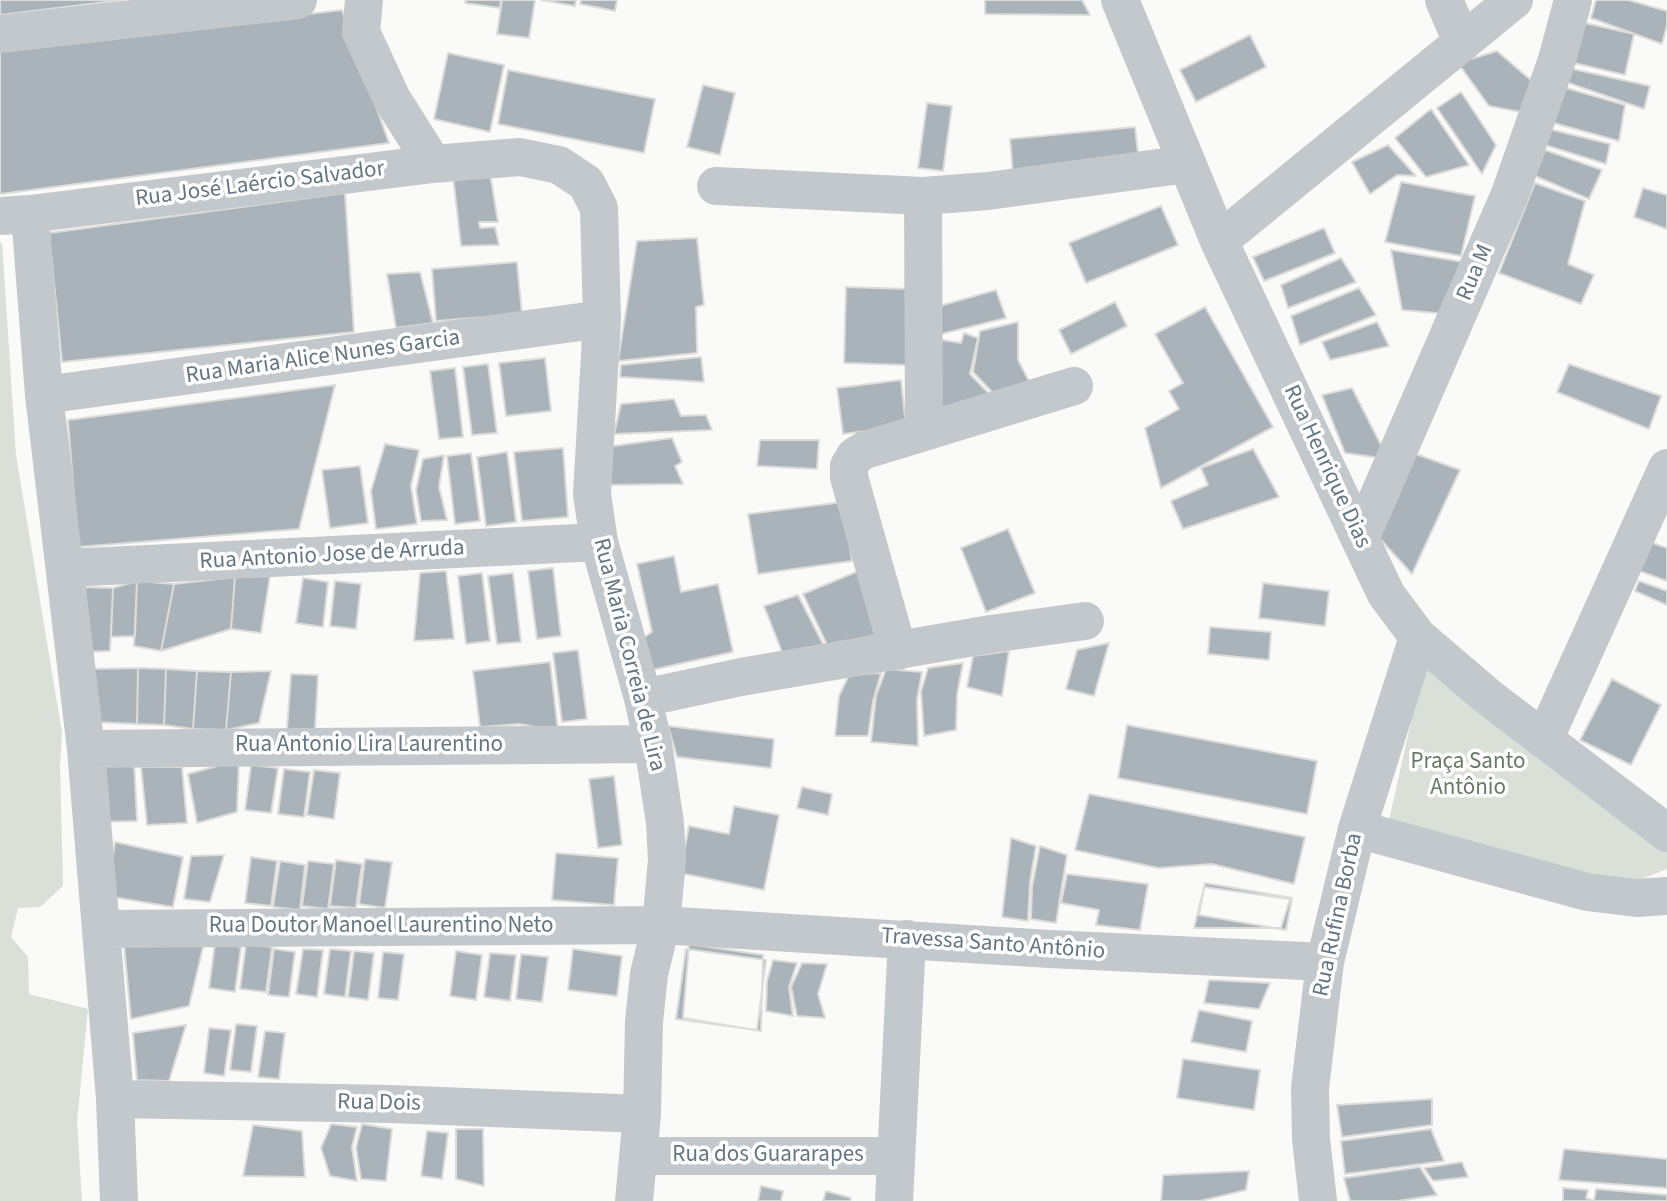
<!DOCTYPE html>
<html>
<head>
<meta charset="utf-8">
<style>
	body { margin:0 }
	canvas { display:block; background:#fafaf8 }
</style>
</head>
<body>
<canvas width="1667" height="1201"></canvas>
<script>
const ctx = document.querySelector('canvas').getContext('2d');
ctx.lineJoin = 'round';
function paint(path, color) { ctx.fillStyle = color; ctx.fill(path, 'evenodd'); }
const toPath = rows => new Path2D(rows.map(r => 'M' + r).join(''));
function stroke(path, color, width, dash) { ctx.strokeStyle = color; ctx.lineWidth = width; ctx.lineCap = dash ? 'butt' : 'round'; ctx.setLineDash(dash || []); ctx.stroke(path); }
function label(font, color, halo, rows, align = 'center') {
  ctx.font = font + ' "Source Sans 3",sans-serif'; ctx.lineWidth = 7; ctx.setLineDash([]); ctx.textBaseline = 'middle'; ctx.strokeStyle = halo; ctx.fillStyle = color; for (const [text, x, y, turn = 0] of rows) {
    ctx.save(); ctx.translate(x, y); ctx.rotate((+turn || 0) * Math.PI / 180); ctx.textAlign = isNaN(turn) ? turn : align; if (halo) ctx.strokeText(text, 0, 0); ctx.fillText(text, 0, 0); ctx.restore();
  }
}
paint(toPath([
	[0,243,2,243,16,455,62,733,60,765,63,886,40,907,18,908,11,937,28,957,29,994,88,1009,77,1122,82,1201,0,1201],
	[1424,664,1667,842,1667,869,1623,886,1388,825]
]), '#dadfd7');
const building = toPath([
	[0,0,122,0,0,15,0,0],
	[466,0,501,0,500,8,465,3,466,0],
	[502,0,535,0,529,38,497,34,502,0],
	[541,0,576,0,575,6,541,0],
	[581,0,617,0,615,11,580,4,581,0],
	[985,0,1082,0,1090,15,985,14,985,0],
	[1596,0,1628,0,1667,11,1667,25,1662,44,1591,18,1596,0],
	[342,10,389,143,0,194,0,51,342,10],
	[1585,23,1634,34,1625,75,1574,63,1585,23],
	[1250,35,1266,67,1196,102,1180,70,1250,35],
	[1497,51,1533,82,1526,113,1489,106,1458,63,1497,51],
	[448,53,504,65,490,132,434,119,448,53],
	[1568,68,1650,86,1644,109,1563,81,1568,68],
	[508,70,655,99,644,153,498,124,508,70],
	[703,85,735,93,720,155,687,147,703,85],
	[1563,87,1625,105,1619,141,1550,122,1563,87],
	[1461,92,1496,145,1482,174,1437,108,1461,92],
	[927,103,952,106,943,171,918,168,927,103],
	[1431,109,1469,165,1426,177,1395,138,1431,109],
	[1135,127,1139,162,1013,174,1010,139,1135,127],
	[1549,129,1610,144,1606,164,1545,145,1549,129],
	[1388,145,1416,176,1397,175,1370,194,1352,162,1388,145],
	[1545,150,1602,170,1589,199,1535,176,1545,150],
	[490,173,498,222,479,222,480,228,495,227,499,245,461,246,453,176,490,173],
	[1401,182,1475,196,1461,256,1385,242,1401,182],
	[1535,183,1585,201,1568,264,1594,275,1581,304,1499,273,1535,183],
	[1643,188,1667,195,1667,229,1634,217,1643,188],
	[345,193,354,332,62,362,49,233,345,193],
	[1161,206,1178,245,1086,283,1069,243,1161,206],
	[1324,228,1335,253,1264,281,1253,257,1324,228],
	[697,238,704,305,696,307,697,353,618,361,637,241,697,238],
	[1391,250,1463,262,1447,314,1402,310,1391,250],
	[1341,258,1356,282,1288,308,1281,285,1341,258],
	[517,262,522,314,436,321,432,269,517,262],
	[420,272,433,323,396,328,387,274,420,272],
	[846,287,908,289,906,365,844,363,846,287],
	[1359,288,1376,315,1300,345,1291,316,1359,288],
	[996,290,1006,318,937,335,936,307,996,290],
	[1115,302,1127,326,1071,354,1059,330,1115,302],
	[1205,307,1273,427,1161,488,1145,428,1179,409,1169,391,1183,383,1155,334,1205,307],
	[1018,322,1018,360,1031,385,998,398,973,372,980,331,1018,322],
	[1377,322,1389,346,1330,360,1322,342,1377,322],
	[964,333,978,338,970,374,993,398,932,414,930,338,961,343,964,333],
	[701,357,704,382,620,377,621,365,701,357],
	[545,358,551,411,506,416,499,363,545,358],
	[488,364,497,433,472,435,463,367,488,364],
	[1569,364,1661,396,1649,429,1557,392,1569,364],
	[455,368,463,437,439,439,430,371,455,368],
	[901,380,906,426,843,434,837,388,901,380],
	[335,385,299,529,78,547,68,420,335,385],
	[1352,388,1388,459,1345,453,1322,395,1352,388],
	[674,399,681,416,706,415,712,430,614,434,621,404,674,399],
	[672,438,682,462,675,466,683,484,605,485,613,446,672,438],
	[760,440,819,440,817,469,757,466,760,440],
	[385,444,419,450,411,486,417,524,376,529,371,491,385,444],
	[563,448,568,517,522,521,514,452,563,448],
	[1253,449,1279,497,1183,529,1171,501,1208,485,1201,468,1253,449],
	[507,452,516,522,486,526,477,457,507,452],
	[471,453,480,521,455,524,447,456,471,453],
	[1413,453,1460,470,1412,574,1372,530,1413,453],
	[444,455,439,487,447,520,421,521,416,490,423,459,444,455],
	[360,466,368,523,330,528,322,470,360,466],
	[843,502,852,561,758,574,748,514,843,502],
	[1008,529,1035,593,986,612,961,548,1008,529],
	[1647,541,1667,548,1667,581,1637,570,1647,541],
	[674,556,681,592,718,584,733,652,647,671,640,640,652,632,637,564,674,556],
	[553,568,561,636,537,639,528,571,553,568],
	[861,570,883,633,828,647,803,594,861,570],
	[446,571,454,639,414,641,420,573,446,571],
	[482,573,490,641,466,644,458,576,482,573],
	[513,573,521,642,497,644,488,576,513,573],
	[270,576,261,633,231,629,235,577,270,576],
	[235,577,231,629,161,651,174,584,235,577],
	[303,578,328,582,323,627,296,623,303,578],
	[137,581,135,636,111,637,113,588,137,581],
	[137,581,174,584,161,651,134,646,137,581],
	[335,581,361,584,356,629,330,626,335,581],
	[1639,581,1667,591,1667,605,1635,591,1639,581],
	[1263,583,1329,591,1325,626,1259,618,1263,583],
	[83,587,113,588,110,651,87,652,83,587],
	[798,595,824,646,784,657,764,606,798,595],
	[1210,627,1271,632,1269,660,1208,654,1210,627],
	[1109,643,1094,696,1066,689,1077,650,1109,643],
	[578,650,587,719,562,722,553,653,578,650],
	[1009,651,1002,696,967,687,973,656,1009,651],
	[550,662,558,731,519,724,480,727,473,671,550,662],
	[963,663,957,695,956,730,924,736,921,691,928,668,963,663],
	[138,668,137,724,95,722,92,669,138,668],
	[138,668,166,669,164,725,137,724,138,668],
	[166,669,197,671,193,729,164,725,166,669],
	[886,669,922,672,917,700,918,746,871,742,876,696,886,669],
	[197,671,231,672,226,730,193,729,197,671],
	[271,671,259,723,226,730,231,672,271,671],
	[881,673,873,701,868,736,835,736,839,696,849,675,881,673],
	[291,674,318,675,315,730,287,729,291,674],
	[1612,679,1661,705,1631,765,1580,740,1612,679],
	[1127,725,1317,761,1307,814,1118,778,1127,725],
	[668,726,774,739,771,768,677,757,668,726],
	[134,759,137,821,103,822,102,765,134,759],
	[239,760,237,812,197,823,188,774,239,760],
	[251,765,278,768,271,813,245,810,251,765],
	[141,767,182,767,187,823,147,825,141,767],
	[284,769,310,772,304,817,278,814,284,769],
	[314,770,340,773,334,819,307,815,314,770],
	[614,776,622,845,598,848,589,779,614,776],
	[802,787,832,794,828,815,797,808,802,787],
	[1089,794,1305,837,1294,884,1212,864,1158,868,1075,850,1089,794],
	[734,806,779,815,764,890,680,873,689,826,729,834,734,806],
	[1011,838,1036,846,1030,882,1028,921,1002,917,1011,838],
	[115,842,183,857,173,907,107,896,115,842],
	[1040,846,1067,855,1056,923,1031,919,1032,887,1040,846],
	[556,853,618,858,614,905,552,900,556,853],
	[224,855,210,902,184,899,191,856,224,855],
	[251,857,277,861,271,906,245,903,251,857],
	[365,859,392,862,385,908,359,904,365,859],
	[336,860,362,864,356,908,330,906,336,860],
	[280,861,305,865,300,910,273,907,280,861],
	[308,861,334,864,328,909,302,906,308,861],
	[1067,874,1148,884,1140,930,1096,925,1099,910,1061,903,1067,874],
	[1205,883,1292,898,1286,930,1199,915,1205,883],
	[1204,887,1290,899,1281,928,1194,928,1204,887],
	[204,943,189,1006,131,1019,124,945,204,943],
	[215,943,241,947,235,992,209,988,215,943],
	[246,944,272,947,266,992,240,989,246,944],
	[689,944,763,955,761,1031,683,1018,689,944],
	[274,949,295,952,289,997,268,995,274,949],
	[303,949,323,950,317,997,296,994,303,949],
	[330,949,351,951,345,997,324,994,330,949],
	[573,949,622,956,617,996,568,990,573,949],
	[686,949,766,960,757,1030,676,1019,686,949],
	[354,951,374,953,368,1000,348,997,354,951],
	[456,951,482,955,476,1000,450,996,456,951],
	[383,952,404,954,398,1000,378,998,383,952],
	[490,953,516,955,510,1001,484,997,490,953],
	[521,954,548,957,542,1002,516,999,521,954],
	[773,960,797,963,789,987,793,1016,766,1011,767,981,773,960],
	[802,963,827,964,818,994,825,1018,797,1016,791,987,802,963],
	[1209,980,1270,983,1259,1009,1204,1003,1209,980],
	[1199,1010,1252,1021,1246,1052,1191,1042,1199,1010],
	[236,1024,257,1026,251,1072,230,1070,236,1024],
	[186,1025,169,1081,137,1080,133,1033,186,1025],
	[209,1028,231,1030,224,1076,204,1073,209,1028],
	[265,1031,285,1033,279,1079,258,1077,265,1031],
	[1183,1059,1260,1070,1254,1110,1177,1098,1183,1059],
	[1432,1099,1432,1125,1342,1137,1337,1105,1432,1099],
	[331,1124,357,1127,352,1147,357,1181,330,1176,321,1148,331,1124],
	[362,1124,392,1129,386,1181,361,1179,356,1148,362,1124],
	[253,1125,302,1131,305,1177,243,1176,253,1125],
	[456,1129,483,1129,484,1186,456,1179,456,1129],
	[1431,1129,1444,1161,1345,1174,1341,1141,1431,1129],
	[427,1131,448,1133,442,1179,421,1176,427,1131],
	[1564,1149,1667,1159,1667,1188,1559,1180,1564,1149],
	[1462,1162,1468,1177,1433,1181,1424,1168,1462,1162],
	[1420,1167,1437,1195,1398,1201,1350,1201,1344,1178,1420,1167],
	[1249,1171,1246,1190,1200,1201,1161,1201,1163,1175,1249,1171],
	[761,1186,783,1191,781,1201,758,1201,761,1186],
	[1563,1188,1588,1190,1586,1198,1594,1201,1596,1189,1667,1195,1667,1201,1563,1201,1563,1188],
	[826,1191,851,1198,850,1201,823,1201,826,1191]
]);
paint(building, '#aab3b9');
stroke(building, '#dcdcda', 2);
stroke(toPath([
	[364,0,361,32,392,99,433,164],
	[1120,0,1219,241,1386,594,1418,637,1487,696,1667,833],
	[1444,0,1462,42],
	[0,34,298,0],
	[716,186,923,196,988,191,1187,164],
	[923,196,924,432],
	[30,214,44,395,86,749,115,1099,119,1201],
	[0,216,30,214,433,164,520,157,559,165,586,183,599,208,602,319,592,494,599,542,643,698,653,744,665,823,667,860,661,925,649,974,644,1022,642,1114,634,1201],
	[1219,241,1514,0],
	[44,395,602,319],
	[1360,539,1510,194,1557,60,1573,0],
	[66,568,599,542],
	[898,651,849,477,849,466,855,456,865,450,1074,386],
	[643,698,741,677,991,634,1085,621],
	[1544,740,1667,468],
	[86,749,653,744],
	[1357,829,1587,892,1636,898,1667,896],
	[101,929,661,925,1050,949,1325,962],
	[115,1099,391,1104,642,1114],
	[639,1156,896,1156],
	[894,1201,907,939],
	[1318,1201,1311,1139,1310,1088,1325,962,1357,829,1418,637]
]), '#c3c8cc', 38);
label('23px', '#657683', '#fff', [
	["Rua José Laércio Salvador",260,185,-7],
	["Rua M",1476,273,-67],
	["Rua Maria Alice Nunes Garcia",323,358,-8],
	["Rua Henrique Dias",1326,467,65],
	["Rua Antonio Jose de Arruda",332,556,-3],
	["Rua Maria Correia de Lira",628,655,76],
	["Rua Antonio Lira Laurentino",369,746],
	["Rua Rufina Borba",1339,915,-78],
	["Rua Doutor Manoel Laurentino Neto",381,927],
	["Travessa Santo Antônio",993,945,4],
	["Rua Dois",379,1104,1],
	["Rua dos Guararapes",768,1156]
]);
label('23px', '#687a64', '#fff', [
	["Praça Santo",1468,763],
	["Antônio",1468,789]
]);
</script>
</body>
</html>
